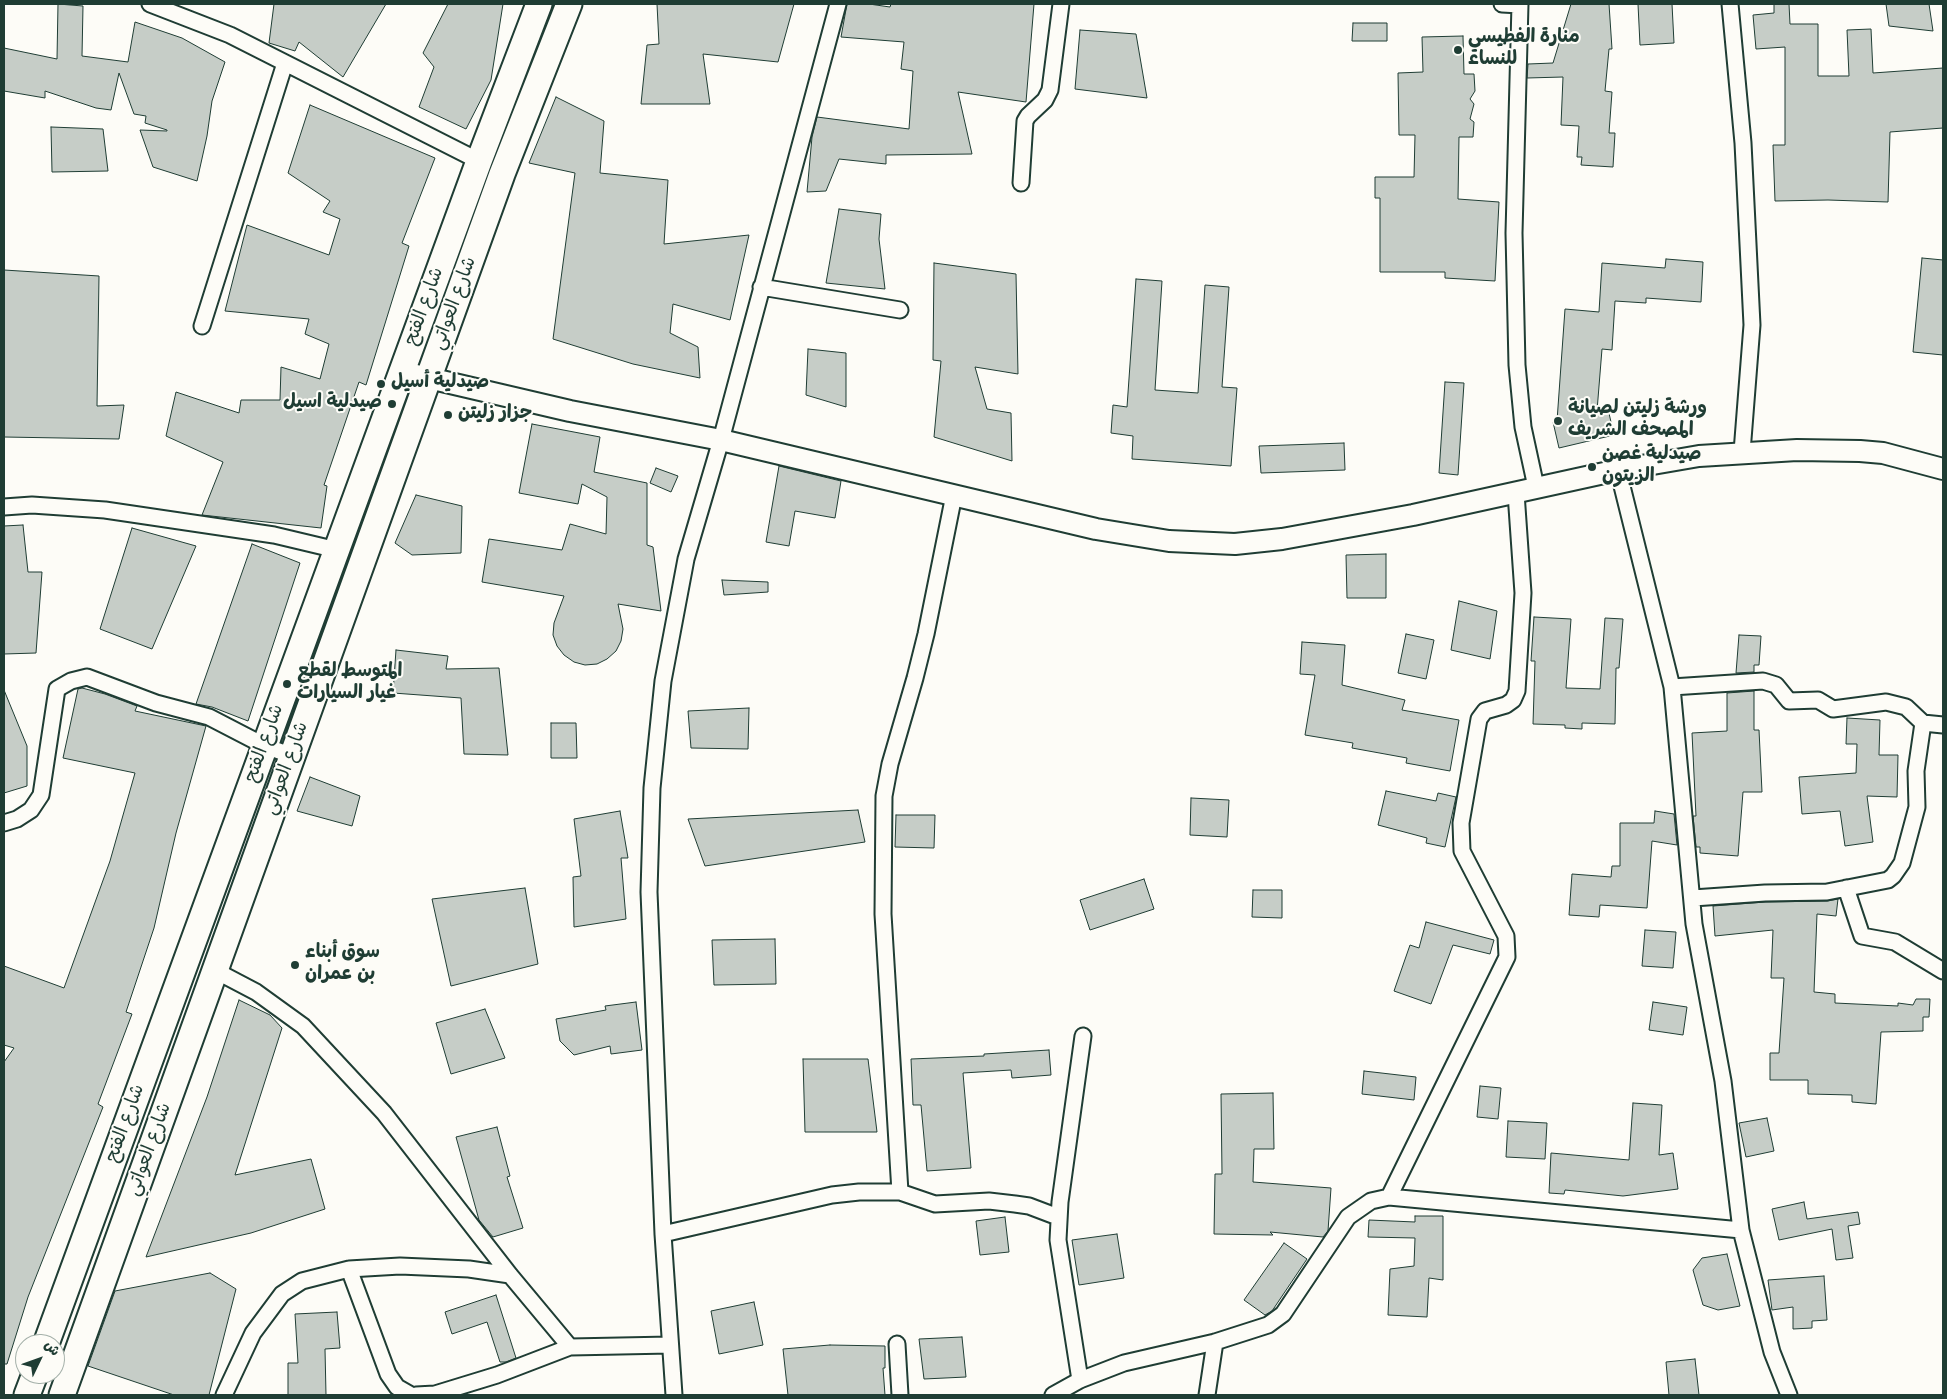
<!DOCTYPE html>
<html>
<head>
<meta charset="utf-8">
<style>
	body { margin:0 }
	#map { position:relative; width:1947px; height:1399px; overflow:hidden; background:#fdfcf7; font-family:"Gochi Hand","Playpen Sans Arabic",sans-serif }
	canvas { display:block }
	.frame { position:absolute; inset:0; border:5px solid #1f3d34; pointer-events:none }
	.north { position:absolute; left:15px; top:1334px; width:50px; height:50px; box-sizing:border-box; background:#fdfcf7; border:1px solid #a4b0a9; border-radius:50%; rotate:48deg; font-size:14px; font-weight:700; line-height:20px; text-align:center; color:#1f3d34 }
	.north::after { content:''; display:block; margin:auto; width:18px; height:22px; background:#1f3d34; clip-path:polygon(50% 0,100% 100%,50% 72%,0 100%) }
</style>
</head>
<body>
<div id="map">
<canvas width="1947" height="1399"></canvas>
<div class="frame"></div>
<div class="north">ش</div>
</div>
<script>
const ctx = document.querySelector('canvas').getContext('2d');
ctx.lineJoin = 'round';
function paint(path, color) { ctx.fillStyle = color; ctx.fill(path, 'evenodd'); }
const toPath = rows => new Path2D(rows.map(r => 'M' + r).join(''));
function stroke(path, color, width, dash) { ctx.strokeStyle = color; ctx.lineWidth = width; ctx.lineCap = dash ? 'butt' : 'round'; ctx.setLineDash(dash || []); ctx.stroke(path); }
function label(font, color, halo, rows, align = 'center') {
  ctx.font = font + ' "Gochi Hand","Playpen Sans Arabic",sans-serif'; ctx.lineWidth = 4; ctx.setLineDash([]); ctx.textBaseline = 'middle'; ctx.strokeStyle = halo; ctx.fillStyle = color; for (const [text, x, y, turn = 0] of rows) {
    ctx.save(); ctx.translate(x, y); ctx.rotate((+turn || 0) * Math.PI / 180); ctx.textAlign = isNaN(turn) ? turn : align; if (halo) ctx.strokeText(text, 0, 0); ctx.fillText(text, 0, 0); ctx.restore();
  }
}
const building = toPath([
	[58,4,83,6,82,56,128,62,135,22,182,38,225,62,212,101,207,136,197,181,153,167,140,130,167,131,167,130,145,123,146,116,134,114,119,73,111,110,96,108,45,91,45,98,4,91,4,48,57,59,58,4],
	[274,4,386,4,343,77,299,42,295,51,269,43,274,4],
	[448,4,503,4,491,80,466,129,419,107,434,67,423,53,448,4],
	[657,4,794,4,778,62,703,54,710,104,641,104,647,45,659,44,657,4],
	[847,4,869,4,890,7,891,4,1034,4,1026,102,958,92,972,154,886,155,886,164,839,159,826,191,807,192,812,137,817,117,909,129,913,71,901,69,904,42,841,37,847,4],
	[1571,4,1609,4,1612,49,1609,49,1605,91,1612,92,1609,133,1615,133,1613,167,1581,165,1582,157,1577,157,1579,126,1561,125,1563,77,1527,78,1528,64,1553,63,1571,4],
	[1638,4,1672,4,1674,43,1640,45,1638,4],
	[1774,4,1789,4,1790,24,1818,24,1818,76,1849,76,1847,30,1871,29,1873,73,1943,68,1943,128,1890,132,1888,202,1828,200,1775,201,1773,145,1785,145,1785,47,1756,49,1753,15,1774,13,1774,4],
	[1886,4,1929,4,1933,31,1889,26,1886,4],
	[1353,23,1387,23,1387,41,1352,41,1353,23],
	[1080,30,1136,34,1147,98,1075,89,1080,30],
	[1463,36,1464,74,1474,74,1475,91,1470,99,1474,104,1470,119,1474,122,1473,137,1459,137,1458,199,1499,202,1495,281,1445,278,1445,272,1380,272,1380,198,1375,198,1375,177,1414,177,1415,135,1399,135,1398,73,1423,72,1422,37,1463,36],
	[556,97,604,121,600,173,668,180,664,244,749,235,730,320,673,304,670,333,698,347,700,378,633,364,553,339,575,173,529,163,556,97],
	[310,105,435,158,402,243,409,246,366,385,359,382,324,485,327,486,321,528,202,515,223,462,166,436,176,392,239,413,241,400,280,400,281,367,320,379,329,344,305,334,309,319,225,311,247,225,329,255,340,219,323,212,330,201,288,173,310,105],
	[51,127,103,129,108,171,52,172,51,127],
	[839,209,881,214,879,239,885,289,826,283,839,209],
	[1922,258,1943,260,1943,355,1913,352,1922,258],
	[1666,259,1703,262,1701,302,1646,298,1646,303,1615,301,1612,350,1602,349,1597,411,1608,409,1614,435,1559,448,1553,422,1557,421,1565,309,1599,312,1602,263,1665,268,1666,259],
	[934,263,1016,274,1018,374,975,367,987,409,1011,413,1012,461,934,437,941,361,933,360,934,263],
	[4,270,99,276,97,406,124,405,119,439,4,437,4,270],
	[1136,279,1162,281,1155,390,1198,393,1205,285,1229,287,1222,387,1237,388,1231,466,1132,459,1133,436,1111,433,1113,405,1127,407,1136,279],
	[808,349,846,353,846,407,806,395,808,349],
	[1445,382,1464,383,1458,475,1439,473,1445,382],
	[532,424,600,437,594,472,647,483,647,545,653,547,661,611,618,604,623,629,621,641,616,651,607,659,597,664,585,665,574,662,564,655,557,646,553,635,554,623,564,596,482,582,489,539,562,550,570,524,606,534,607,497,582,484,578,504,519,493,532,424],
	[1344,443,1345,470,1261,473,1259,446,1344,443],
	[779,466,841,481,835,518,795,511,789,546,766,542,779,466],
	[656,468,678,476,671,492,650,483,656,468],
	[416,495,462,506,461,553,412,555,395,543,416,495],
	[23,525,28,572,42,572,36,653,4,654,4,526,23,525],
	[132,528,196,546,152,649,100,629,132,528],
	[252,544,300,563,248,721,212,707,196,704,252,544],
	[1386,554,1386,598,1347,598,1346,555,1386,554],
	[722,580,768,582,768,592,724,595,722,580],
	[1459,601,1497,611,1490,659,1451,650,1459,601],
	[1534,617,1571,619,1566,688,1600,689,1605,618,1623,619,1619,668,1616,668,1615,724,1582,723,1582,729,1565,728,1565,725,1533,724,1535,661,1531,661,1534,617],
	[1406,634,1434,640,1426,679,1398,673,1406,634],
	[1739,635,1761,636,1759,665,1754,665,1754,672,1736,673,1739,635],
	[1302,642,1345,645,1342,685,1405,700,1402,710,1459,720,1450,771,1406,763,1407,758,1352,748,1353,743,1305,735,1315,675,1300,674,1302,642],
	[396,650,448,656,446,669,499,668,508,755,464,754,461,698,393,693,396,650],
	[82,688,105,694,137,706,135,711,206,726,176,833,154,928,126,1012,132,1014,98,1104,103,1107,28,1297,7,1364,4,1364,4,1062,14,1048,4,1045,4,966,64,988,110,861,135,773,63,758,78,689,82,688],
	[4,690,27,746,27,786,4,793,4,690],
	[1754,691,1754,730,1759,730,1762,792,1743,792,1738,856,1700,853,1700,847,1696,847,1693,816,1696,816,1692,733,1727,731,1727,693,1754,691],
	[749,708,748,749,691,748,688,711,749,708],
	[1847,718,1880,720,1879,755,1898,755,1897,797,1867,796,1873,842,1845,846,1840,811,1802,814,1799,777,1856,773,1857,744,1846,744,1847,718],
	[551,723,576,723,577,758,551,758,551,723],
	[310,777,360,796,352,826,297,811,310,777],
	[1386,791,1436,801,1438,793,1456,797,1445,847,1426,843,1427,838,1378,825,1386,791],
	[1191,798,1229,800,1227,837,1190,835,1191,798],
	[858,810,865,842,705,866,688,819,858,810],
	[620,811,628,858,621,858,626,919,574,927,573,877,581,876,574,819,620,811],
	[1655,811,1674,814,1677,845,1652,841,1647,908,1600,905,1599,917,1569,915,1572,874,1611,877,1612,866,1620,866,1620,823,1654,823,1655,811],
	[896,815,935,815,934,848,895,847,896,815],
	[1144,879,1154,909,1090,930,1080,900,1144,879],
	[525,888,538,964,451,986,432,899,525,888],
	[1253,890,1282,890,1282,918,1252,917,1253,890],
	[1838,899,1836,916,1817,914,1814,992,1835,994,1835,1003,1898,1006,1898,1003,1913,1005,1916,999,1930,999,1929,1017,1923,1017,1923,1031,1881,1032,1876,1104,1852,1102,1852,1095,1808,1094,1808,1080,1770,1080,1770,1053,1779,1053,1784,978,1771,978,1773,930,1715,936,1713,906,1765,902,1827,901,1838,899],
	[1426,922,1494,940,1490,954,1453,945,1431,1004,1394,991,1410,945,1419,948,1426,922],
	[1645,930,1676,932,1673,968,1642,966,1645,930],
	[775,939,776,984,714,985,712,940,775,939],
	[239,1000,270,1015,282,1028,235,1175,311,1159,325,1209,251,1233,146,1257,207,1097,239,1000],
	[636,1002,642,1050,611,1054,610,1046,574,1055,560,1041,556,1019,606,1010,605,1006,636,1002],
	[1653,1002,1687,1007,1683,1035,1649,1030,1653,1002],
	[485,1009,505,1058,451,1074,436,1023,485,1009],
	[1049,1050,1051,1075,1012,1078,1011,1070,963,1073,971,1168,927,1171,921,1105,913,1105,911,1059,984,1056,984,1054,1049,1050],
	[803,1059,868,1059,877,1132,805,1132,803,1059],
	[1364,1071,1416,1077,1414,1100,1362,1094,1364,1071],
	[1480,1086,1501,1088,1498,1119,1477,1117,1480,1086],
	[1273,1093,1274,1149,1254,1149,1253,1182,1331,1188,1328,1231,1323,1237,1270,1232,1273,1235,1214,1234,1215,1174,1222,1174,1221,1094,1273,1093],
	[1633,1103,1662,1105,1659,1155,1673,1153,1678,1189,1623,1196,1565,1190,1564,1194,1549,1193,1551,1153,1629,1160,1633,1103],
	[1767,1118,1774,1151,1746,1157,1739,1123,1767,1118],
	[1508,1121,1547,1123,1545,1159,1506,1157,1508,1121],
	[497,1127,510,1176,507,1177,523,1228,493,1237,479,1220,456,1137,497,1127],
	[1804,1202,1807,1219,1858,1212,1860,1224,1848,1226,1853,1258,1836,1260,1832,1229,1779,1240,1772,1209,1804,1202],
	[1415,1216,1443,1216,1443,1280,1429,1278,1427,1317,1388,1315,1390,1269,1414,1266,1415,1238,1368,1237,1369,1220,1415,1222,1415,1216],
	[1005,1217,1009,1252,980,1255,976,1221,1005,1217],
	[1117,1234,1124,1278,1079,1285,1072,1240,1117,1234],
	[1284,1243,1307,1259,1272,1311,1265,1315,1244,1300,1284,1243],
	[1727,1254,1740,1306,1718,1310,1703,1305,1693,1270,1702,1258,1727,1254],
	[210,1273,236,1289,209,1395,174,1395,88,1366,115,1291,210,1273],
	[1824,1276,1827,1320,1812,1321,1812,1328,1793,1329,1793,1307,1772,1310,1768,1280,1824,1276],
	[496,1295,516,1358,506,1362,500,1362,487,1322,452,1334,445,1312,496,1295],
	[754,1302,763,1345,719,1354,711,1311,754,1302],
	[337,1312,340,1348,325,1349,326,1395,288,1395,288,1363,298,1363,295,1314,337,1312],
	[962,1337,966,1377,924,1379,919,1339,962,1337],
	[830,1345,885,1346,885,1368,883,1368,885,1395,788,1395,783,1349,830,1345],
	[1695,1359,1699,1395,1669,1395,1666,1362,1695,1359]
]);
paint(building, '#c6cdc7');
stroke(building, '#1f3d34', 1);
const minor = toPath([
	[150,4,230,35,479,161],
	[1502,4,1520,5],
	[1520,4,1514,233,1517,365,1523,427,1536,487],
	[1730,4,1743,143,1752,325,1742,452],
	[1021,183,1025,121,1028,116,1045,100,1050,90,1061,4],
	[761,287,900,310],
	[202,326,285,63],
	[1618,470,1672,687,1694,924,1723,1081,1741,1230,1772,1352,1789,1395],
	[4,507,32,505,105,510,274,535,337,550],
	[1672,687,1763,681,1776,685,1789,701,1818,700,1833,709,1886,702,1906,707,1923,723,1916,771,1917,807,1902,863,1893,876,1888,880,1827,892,1765,893,1693,898],
	[1923,723,1943,725],
	[4,823,17,819,31,810,41,795,57,689,71,681,87,677,156,703,209,717,265,746,293,756],
	[1846,888,1862,936,1895,942,1943,971],
	[216,971,256,992,303,1026,384,1113,510,1275,570,1347],
	[900,1192,883,914,884,796,890,764,915,678,926,634,954,495],
	[1389,1197,1507,957,1506,936,1462,851,1461,823,1479,719,1485,711,1506,705,1513,700,1517,691,1523,593,1516,493],
	[663,1234,832,1195,859,1192,900,1192,935,1204,989,1201,1015,1204,1029,1206,1058,1217],
	[349,1269,400,1266,469,1269,510,1275],
	[897,1344,900,1395],
	[1080,1380,1058,1240,1060,1202,1083,1036],
	[224,1395,253,1333,282,1294,302,1281,349,1269,388,1374,397,1387,411,1395],
	[416,1395,435,1394,497,1375,570,1347,670,1345],
	[674,1395,663,1234,649,892,652,788,663,681,686,559,721,440,838,4],
	[1053,1395,1080,1380,1124,1363,1215,1342,1268,1325,1283,1314,1348,1217,1371,1201,1389,1197,1741,1230],
	[1207,1395,1215,1342]
]);
const tertiary = toPath([
	[403,372,570,411,721,440,1096,529,1169,541,1235,544,1282,539,1413,515,1618,470,1699,456,1797,450,1860,451,1883,453,1943,469]
]);
const primary = toPath([
	[46,1344,479,161,539,4],
	[27,1395,35,1374],
	[62,1395,502,174,569,4]
]);
stroke(minor, '#1f3d34', 19);
stroke(tertiary, '#1f3d34', 24);
stroke(primary, '#1f3d34', 29);
stroke(minor, '#fdfcf7', 15);
stroke(tertiary, '#fdfcf7', 20);
stroke(primary, '#fdfcf7', 25);
for (const [x, y, r, color] of [
	[1458,50,5,"#1f3d34"],
	[381,384,5,"#1f3d34"],
	[392,404,5,"#1f3d34"],
	[448,415,5,"#1f3d34"],
	[1558,421,5,"#1f3d34"],
	[1592,467,5,"#1f3d34"],
	[287,684,5,"#1f3d34"],
	[295,965,5,"#1f3d34"]
]) { const dot = new Path2D(); dot.arc(x, y, r, 0, 2 * Math.PI); ctx.fillStyle = color; ctx.fill(dot); stroke(dot, '#fdfcf7', 2); }
label('bold 19px', '#1f3d34', '#fdfcf7', [
	["منارة الفطيسي",1468,39],
	["للنساء",1468,61],
	["صيدلية أسيل",391,384],
	["صيدلية اسيل",382,404,"right"],
	["ورشة زليتن لصيانة",1568,410],
	["المصحف الشريف",1568,432],
	["جزار زليتن",458,415],
	["صيدلية غصن",1602,456],
	["الزيتون",1602,478],
	["المتوسط لقطع",297,673],
	["غيار السيارات",297,695],
	["سوق أبناء",305,954],
	["بن عمران",305,976]
], 'left');
label('19px', '#1f3d34', '#fdfcf7', [
	["شارع العواتي",456,304,-70],
	["شارع الفتح",426,307,-70],
	["شارع الفتح",266,744,-70],
	["شارع العواتي",288,769,-70],
	["شارع الفتح",127,1124,-70],
	["شارع العواتي",151,1150,-70]
]);
</script>
</body>
</html>
